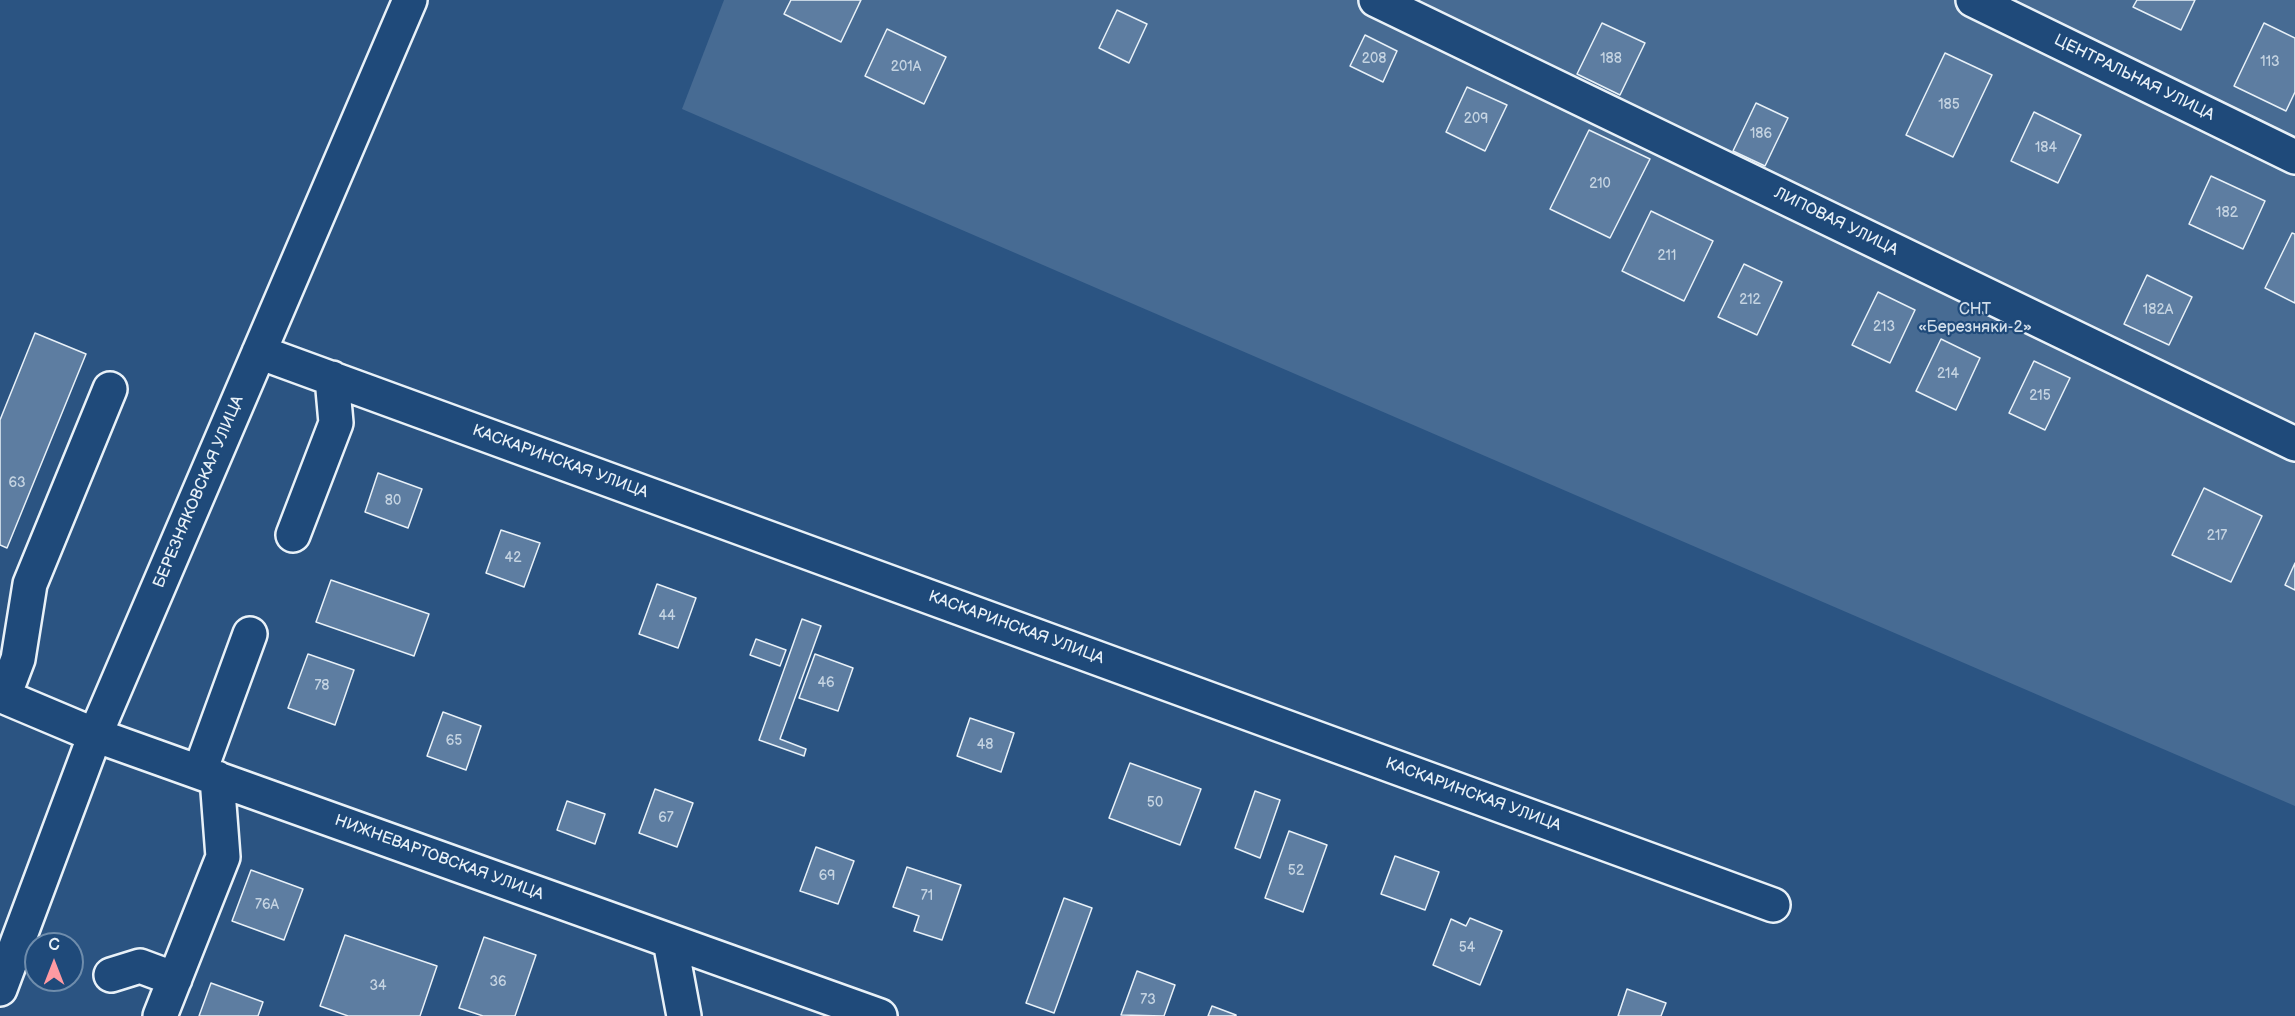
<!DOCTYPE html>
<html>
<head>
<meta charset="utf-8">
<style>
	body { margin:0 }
	#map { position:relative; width:2295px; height:1016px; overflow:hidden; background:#2b5482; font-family:"Balsamiq Sans",sans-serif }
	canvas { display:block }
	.north { position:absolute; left:24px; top:932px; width:60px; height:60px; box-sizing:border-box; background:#1f4a7a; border:2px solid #6f8dac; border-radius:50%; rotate:0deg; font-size:16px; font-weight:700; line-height:24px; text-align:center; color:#e8f1f8 }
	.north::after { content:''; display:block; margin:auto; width:21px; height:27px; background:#ff9aa2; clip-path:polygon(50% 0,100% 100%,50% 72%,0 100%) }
</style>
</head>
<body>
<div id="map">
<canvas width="2295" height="1016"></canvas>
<div class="north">С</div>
</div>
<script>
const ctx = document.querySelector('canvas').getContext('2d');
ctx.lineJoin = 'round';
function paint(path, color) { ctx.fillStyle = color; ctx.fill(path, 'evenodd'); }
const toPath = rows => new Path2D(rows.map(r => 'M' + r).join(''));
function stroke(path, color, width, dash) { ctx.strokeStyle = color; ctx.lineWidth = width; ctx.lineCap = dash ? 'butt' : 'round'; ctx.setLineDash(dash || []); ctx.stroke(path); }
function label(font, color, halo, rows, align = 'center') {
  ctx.font = font + ' "Balsamiq Sans",sans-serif'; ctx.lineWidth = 4.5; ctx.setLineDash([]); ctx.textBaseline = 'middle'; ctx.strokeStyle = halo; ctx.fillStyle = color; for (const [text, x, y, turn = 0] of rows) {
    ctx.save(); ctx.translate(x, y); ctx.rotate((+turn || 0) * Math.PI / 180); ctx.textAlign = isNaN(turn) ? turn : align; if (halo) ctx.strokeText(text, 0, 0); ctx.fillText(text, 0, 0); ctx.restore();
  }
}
paint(toPath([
	[724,0,2295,0,2295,806,682,109]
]), '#476b93');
const building = toPath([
	[791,0,861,0,841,42,784,14,791,0],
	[2137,0,2195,0,2181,30,2133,7,2137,0],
	[1117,10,1147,24,1129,63,1099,48,1117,10],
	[1602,23,1645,43,1620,95,1577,74,1602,23],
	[2264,23,2295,38,2295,92,2286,111,2234,86,2264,23],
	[887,29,946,57,924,104,865,76,887,29],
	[1365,35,1397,51,1383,82,1350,66,1365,35],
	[1945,53,1992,75,1953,157,1906,135,1945,53],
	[1467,87,1507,105,1485,151,1446,132,1467,87],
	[1756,103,1788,118,1765,166,1733,151,1756,103],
	[2034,112,2081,135,2058,183,2011,161,2034,112],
	[1589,130,1650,159,1610,238,1550,209,1589,130],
	[2211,176,2265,201,2243,249,2189,224,2211,176],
	[1651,211,1713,241,1684,301,1622,271,1651,211],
	[2292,233,2295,234,2295,303,2265,288,2292,233],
	[1744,264,1782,282,1757,335,1718,317,1744,264],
	[2147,275,2192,297,2169,345,2124,324,2147,275],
	[1878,292,1915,310,1890,363,1852,345,1878,292],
	[35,333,86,354,7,548,0,545,0,420,35,333],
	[1941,339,1980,358,1956,410,1916,391,1941,339],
	[2034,361,2070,378,2045,430,2009,413,2034,361],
	[378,473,422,489,408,528,365,512,378,473],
	[2204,488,2262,516,2231,582,2172,555,2204,488],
	[501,530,540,543,524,587,486,573,501,530],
	[2295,563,2295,590,2285,585,2295,563],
	[331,580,429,614,414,656,316,622,331,580],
	[657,584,696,598,678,648,639,634,657,584],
	[802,619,821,626,780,739,806,749,804,756,759,740,802,619],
	[756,639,786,650,780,666,750,655,756,639],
	[308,654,354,670,335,725,288,708,308,654],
	[815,654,853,668,838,711,799,698,815,654],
	[443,712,481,726,466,770,427,756,443,712],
	[970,718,1014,733,1001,772,957,756,970,718],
	[1130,763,1201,789,1180,845,1109,818,1130,763],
	[655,789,693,803,677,847,639,833,655,789],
	[1255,791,1280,800,1260,858,1235,848,1255,791],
	[567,801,605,814,595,844,557,830,567,801],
	[1289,831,1327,845,1303,912,1265,898,1289,831],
	[816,847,854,861,838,904,800,891,816,847],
	[1395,856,1439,872,1425,910,1381,894,1395,856],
	[907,867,961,885,942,940,914,931,919,916,893,907,907,867],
	[251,870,303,889,284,940,232,921,251,870],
	[1064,898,1092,908,1054,1013,1026,1003,1064,898],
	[1470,918,1502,931,1480,985,1433,965,1451,919,1466,926,1470,918],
	[345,935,437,966,420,1016,348,1016,320,1006,345,935],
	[484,937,536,955,515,1016,483,1016,459,1008,484,937],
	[1137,971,1175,985,1164,1016,1121,1015,1137,971],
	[211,983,263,1002,258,1016,199,1016,211,983],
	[1627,989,1666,1003,1661,1016,1618,1016,1627,989],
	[1212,1006,1236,1015,1236,1016,1208,1016,1212,1006]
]);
paint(building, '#5d7da1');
stroke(building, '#e8f1f8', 1.5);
const minor = toPath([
	[1376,0,2295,444],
	[1973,0,2295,157],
	[259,352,1773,905],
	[293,535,336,423,332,378],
	[0,695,95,735,880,1016],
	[4,696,18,659,30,584,110,389],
	[200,771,250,634],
	[670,941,684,1016],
	[111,975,140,966,175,979],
	[0,989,95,735,410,0],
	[160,1016,223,857,217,778]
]);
stroke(minor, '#e8f1f8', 38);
stroke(minor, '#1f4a7a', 33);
label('14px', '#c5d4e2', null, [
	["208",1374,59],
	["188",1611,59],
	["113",2270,62],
	["201А",906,67],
	["185",1949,105],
	["209",1476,119],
	["186",1761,134],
	["184",2046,148],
	["210",1600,184],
	["182",2227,213],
	["211",1667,256],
	["212",1750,300],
	["182А",2158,310],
	["213",1884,327],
	["214",1948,374],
	["215",2040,396],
	["63",17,483],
	["80",393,501],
	["217",2217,536],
	["42",513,558],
	["44",667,616],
	["46",826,683],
	["78",322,686],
	["65",454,741],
	["48",985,745],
	["50",1155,803],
	["67",666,818],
	["52",1296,871],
	["69",827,876],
	["71",927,896],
	["76А",267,905],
	["54",1467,948],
	["36",498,982],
	["34",378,986],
	["73",1148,1000]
]);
label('16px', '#e8f1f8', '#1f4a7a', [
	["ЦЕНТРАЛЬНАЯ УЛИЦА",2134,78,26],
	["ЛИПОВАЯ УЛИЦА",1836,222,26],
	["КАСКАРИНСКАЯ УЛИЦА",560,462,20],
	["БЕРЕЗНЯКОВСКАЯ УЛИЦА",199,492,-67],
	["КАСКАРИНСКАЯ УЛИЦА",1016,628,20],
	["КАСКАРИНСКАЯ УЛИЦА",1473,795,20],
	["НИЖНЕВАРТОВСКАЯ УЛИЦА",439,858,20]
]);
label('16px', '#d0dde9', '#1f4a7a', [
	["СНТ",1975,310],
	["«Березняки-2»",1975,328]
]);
</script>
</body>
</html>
